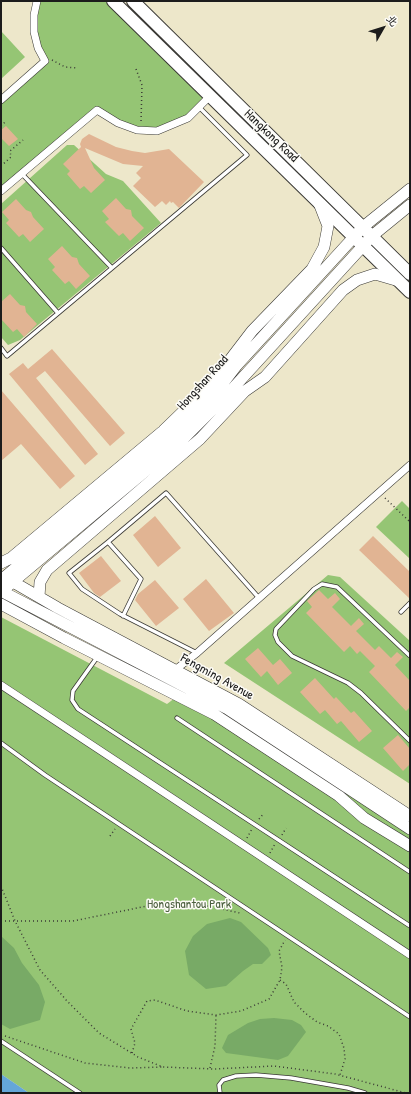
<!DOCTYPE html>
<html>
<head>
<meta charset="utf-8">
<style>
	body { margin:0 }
	#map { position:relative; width:411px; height:1094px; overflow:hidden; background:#ede7ca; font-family:"Patrick Hand","LXGW WenKai TC",sans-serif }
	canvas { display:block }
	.frame { position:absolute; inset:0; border:2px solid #1c1c1c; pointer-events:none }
	.north { position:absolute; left:363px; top:8px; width:40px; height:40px; -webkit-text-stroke:3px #fdfcf7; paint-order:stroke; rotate:51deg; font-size:11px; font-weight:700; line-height:16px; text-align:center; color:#1c1c1c }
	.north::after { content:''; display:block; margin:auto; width:14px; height:18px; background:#1c1c1c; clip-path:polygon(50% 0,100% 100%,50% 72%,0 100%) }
</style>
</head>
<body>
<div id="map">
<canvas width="411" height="1094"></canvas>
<div class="frame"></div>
<div class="north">北</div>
</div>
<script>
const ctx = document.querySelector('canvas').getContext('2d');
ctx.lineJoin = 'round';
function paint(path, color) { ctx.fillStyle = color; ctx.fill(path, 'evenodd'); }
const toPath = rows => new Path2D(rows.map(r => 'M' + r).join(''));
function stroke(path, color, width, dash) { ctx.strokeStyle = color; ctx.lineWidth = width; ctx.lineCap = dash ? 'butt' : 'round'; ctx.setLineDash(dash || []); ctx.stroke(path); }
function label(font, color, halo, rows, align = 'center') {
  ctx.font = font + ' "Patrick Hand",sans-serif'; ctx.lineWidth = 3; ctx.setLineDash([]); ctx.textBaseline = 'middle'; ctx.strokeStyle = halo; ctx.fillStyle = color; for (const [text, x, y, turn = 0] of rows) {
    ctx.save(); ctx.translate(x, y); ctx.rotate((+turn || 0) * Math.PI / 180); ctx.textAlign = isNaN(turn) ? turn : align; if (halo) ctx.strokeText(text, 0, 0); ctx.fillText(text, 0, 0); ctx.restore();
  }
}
paint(toPath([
	[37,1,113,1,210,96,188,118,157,131,137,130,97,110,1,191,1,100,44,61,34,32],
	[1,31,25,57,1,79],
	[67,145,74,145,106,174,123,181,161,223,20,340,8,345,1,337,1,204],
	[402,501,410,509,410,559,376,527],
	[328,575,340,577,410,641,410,784,224,663],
	[1,617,167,704,188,688,410,813,410,1093,29,1093,1,1074]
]), '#95c574');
paint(toPath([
	[230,918,241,922,268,948,271,955,262,964,253,964,243,971,226,986,206,989,189,975,185,951,193,936,207,924],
	[1,936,14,948,22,963,39,985,45,1002,40,1020,10,1029,1,1024],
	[274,1018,292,1020,301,1025,306,1032,288,1056,278,1060,226,1053,222,1048,228,1035,248,1023,260,1019]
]), '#78aa66');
paint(toPath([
	[1,1074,29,1093,1,1093]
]), '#64a6d8');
paint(toPath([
	[6,126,18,139,9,146,1,138,1,130],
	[89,134,116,147,132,151,145,153,169,149,204,182,179,208,173,202,171,203,170,201,166,205,162,201,155,207,133,186,141,178,136,173,143,166,123,164,85,148,94,168,105,180,91,193,84,186,80,189,67,174,70,171,63,164,81,147,80,144,82,139],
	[116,198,126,209,131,210,132,216,144,228,130,241,123,233,119,236,105,222,109,219,102,211],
	[16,199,26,210,31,212,33,217,44,229,30,242,23,234,19,237,6,223,9,220,2,212],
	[62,246,72,257,77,258,79,264,90,276,76,289,69,281,65,284,52,270,55,267,48,259],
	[10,294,20,305,25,306,26,312,37,324,24,337,17,329,13,332,1,319,1,302],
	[52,349,125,433,110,446,45,371,36,378,98,454,85,465,9,374,23,363,28,369],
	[1,390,75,476,60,489,21,444,1,461],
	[155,516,181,548,158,567,133,535],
	[373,536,410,572,410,599,359,550],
	[101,556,121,581,100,597,94,593,79,573],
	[206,579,234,613,209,631,183,599],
	[155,580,179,608,156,626,135,600,138,594],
	[319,590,328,599,335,593,340,599,332,607,351,626,359,618,364,624,356,631,375,650,379,646,391,658,397,652,403,657,395,665,410,681,410,707,406,711,369,672,375,666,360,651,357,654,350,646,344,652,306,613,312,607,307,601],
	[258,648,273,665,280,659,292,673,278,685,267,671,261,677,245,659],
	[315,678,334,699,336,697,351,713,354,711,372,731,359,742,341,721,337,724,325,710,320,714,300,692],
	[398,735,410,749,410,764,403,771,383,748]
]), '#e1b493');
const lane = toPath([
	[1,248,58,313],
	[112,268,247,155,199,107],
	[1,348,7,356,112,268,22,174],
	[108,542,166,493,259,598],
	[401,612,410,603],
	[123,616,141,579,108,542,69,573,82,589,120,614,197,653],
	[98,656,73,691,72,700,78,709,410,926],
	[410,656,337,587,322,584,314,589,276,629,275,635,278,642,292,656,348,683,361,693,410,741],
	[177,718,410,872],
	[1,743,45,775,410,1017],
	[1,1041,80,1093],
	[220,1093,219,1085,223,1080,236,1076,256,1075,291,1078,348,1088,365,1093]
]);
const street = toPath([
	[1,100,45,61,38,48,34,32,34,15,37,1],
	[1,191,97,110,118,123,137,130,157,131,188,118,210,96],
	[175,670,197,653,410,465],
	[1,685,410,955]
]);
const secondary = toPath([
	[1,563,11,558,163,431,196,399,226,365,252,331,312,269,324,247,328,226,319,203],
	[8,579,58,608,239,704,410,816],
	[1,580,172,437,217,391,237,365,363,227,410,189],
	[1,591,226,708,410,829],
	[2,591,179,443,225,397,372,236,410,205],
	[39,597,40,582,47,570,200,439,245,391,265,377,343,290,357,280,375,274,399,281],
	[1,604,64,638,214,714,339,796,364,818,410,846]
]);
const primary = toPath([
	[113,1,410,292],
	[133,1,410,274]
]);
stroke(lane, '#3b3a36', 5);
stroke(street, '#3b3a36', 8);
stroke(secondary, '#3b3a36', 12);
stroke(primary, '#3b3a36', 14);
stroke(toPath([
	[52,60,65,67,77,68],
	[136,69,142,85,141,122],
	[1,126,6,121],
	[1,166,11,157,10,151,23,140],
	[385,498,410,522],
	[259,819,264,813],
	[282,835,286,828],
	[110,836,115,829],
	[247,838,252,829],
	[270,853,275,844],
	[1,886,15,921,40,970,67,1001,99,1033,138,1057,163,1067,214,1069,274,1066,335,1074,406,1093],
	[1,921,73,921,157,904,198,904,240,913],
	[280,980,286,984,294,1002,305,1013,317,1022,328,1026,339,1034,344,1048,345,1059,340,1075],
	[5,1036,85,1063,130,1068,162,1067],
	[132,1053,135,1043,131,1029,147,1001,155,1000,187,1011,216,1015,241,1011,269,999,280,980,282,967,279,951,285,940],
	[210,1068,215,1046,216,1015]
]), '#3b3a36', 1.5, [1, 3]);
stroke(lane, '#fff', 3.5);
stroke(street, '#fff', 7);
stroke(secondary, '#fff', 11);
stroke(primary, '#fff', 12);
label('13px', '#1c1c1c', '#fdfcf7', [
	["Hangkong Road",271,136,44],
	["Hongshan Road",203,383,-48],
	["Fengming Avenue",217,677,29]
]);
label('13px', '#4c603f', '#fdfcf7', [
	["Hongshantou Park",189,905]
]);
</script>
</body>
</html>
